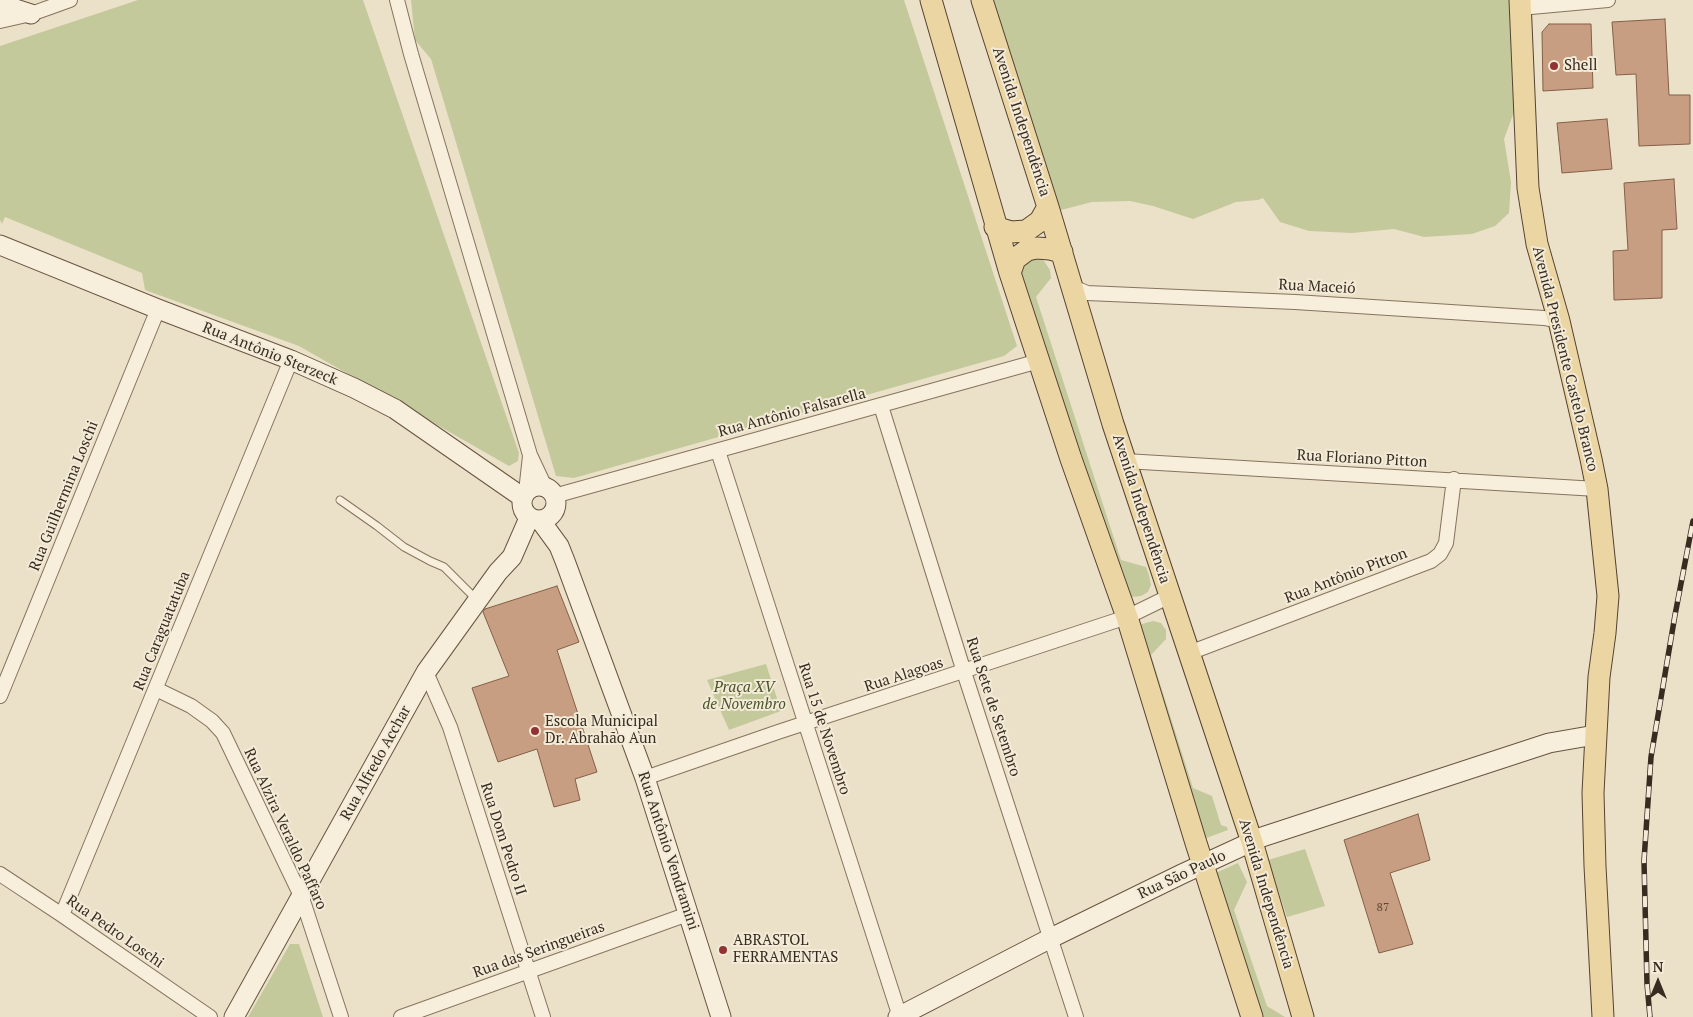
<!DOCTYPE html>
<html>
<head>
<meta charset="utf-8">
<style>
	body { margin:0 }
	#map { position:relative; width:1693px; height:1017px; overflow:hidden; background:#ebe1c8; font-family:"PT Serif",serif }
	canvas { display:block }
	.north { position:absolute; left:1633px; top:957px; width:50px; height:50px; -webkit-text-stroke:4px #f3ebd7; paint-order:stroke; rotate:0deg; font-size:14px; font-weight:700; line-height:20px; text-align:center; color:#382c21 }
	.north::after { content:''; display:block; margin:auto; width:18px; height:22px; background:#382c21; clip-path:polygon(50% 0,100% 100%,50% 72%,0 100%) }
</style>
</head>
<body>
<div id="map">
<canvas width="1693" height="1017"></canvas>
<div class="north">N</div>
</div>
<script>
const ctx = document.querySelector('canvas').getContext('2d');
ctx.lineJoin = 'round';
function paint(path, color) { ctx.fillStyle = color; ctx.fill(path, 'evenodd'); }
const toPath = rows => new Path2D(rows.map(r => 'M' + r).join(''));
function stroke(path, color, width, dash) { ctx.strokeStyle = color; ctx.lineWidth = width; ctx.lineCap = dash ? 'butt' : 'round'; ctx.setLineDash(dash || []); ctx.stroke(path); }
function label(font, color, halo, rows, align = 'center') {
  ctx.font = font + ' "PT Serif",serif'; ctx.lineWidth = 4; ctx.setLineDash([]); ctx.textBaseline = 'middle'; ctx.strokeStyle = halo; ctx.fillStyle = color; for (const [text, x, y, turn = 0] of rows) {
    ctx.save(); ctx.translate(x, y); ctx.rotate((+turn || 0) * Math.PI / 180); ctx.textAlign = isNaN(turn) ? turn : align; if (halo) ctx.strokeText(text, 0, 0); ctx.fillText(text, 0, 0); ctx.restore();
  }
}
paint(toPath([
	[138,0,363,0,519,453,518,461,509,466,299,346,145,290,142,273,5,217,2,224,0,220,0,46],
	[411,0,904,0,1017,346,1004,356,574,478,556,476,431,59,415,40],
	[994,0,1512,0,1517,85,1514,112,1504,139,1511,182,1509,213,1495,226,1472,234,1424,237,1394,229,1352,233,1309,231,1280,222,1263,198,1258,200,1236,202,1193,219,1153,206,1130,201,1092,202,1061,210,1051,203,1035,141],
	[1037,257,1044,261,1050,270,1051,278,1036,297,1121,560,1146,567,1149,575,1151,585,1148,592,1141,596,1132,597,1125,593,1018,269,1021,263],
	[1153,621,1161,623,1166,630,1166,639,1151,655,1193,788,1212,796,1221,825,1227,827,1228,830,1201,840,1138,625],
	[766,664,781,711,729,730,707,680],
	[1305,849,1325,906,1287,917,1268,860],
	[1238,863,1247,882,1234,910,1267,1006,1285,1017,1258,1017,1211,875],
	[290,944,299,944,323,1017,248,1017]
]), '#c4c99c');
const building = toPath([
	[1665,19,1669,95,1690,95,1690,144,1639,146,1636,74,1616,75,1612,22,1665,19],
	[1549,24,1591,24,1593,88,1543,91,1542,32,1549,24],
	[1607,119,1612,169,1562,173,1557,123,1607,119],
	[1674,179,1677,229,1662,230,1662,298,1614,300,1613,251,1628,250,1624,183,1674,179],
	[557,586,579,642,557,650,597,772,575,779,580,800,554,807,537,749,498,762,472,688,509,676,483,612,485,609,557,586],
	[1418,814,1430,860,1390,873,1413,944,1379,953,1344,840,1418,814]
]);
paint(building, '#c79e81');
stroke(building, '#845f46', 1);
const lane = toPath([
	[340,500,377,526,404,547,430,561,444,567,477,600]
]);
const street = toPath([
	[397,0,411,54,530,455,545,487],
	[1520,8,1608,0],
	[0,21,31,14,70,0],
	[1073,287,1087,293,1295,302,1544,318,1559,321],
	[881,406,964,672,1076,1017],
	[718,451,900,1017],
	[1125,461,1597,489],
	[526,492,530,456],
	[554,496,1039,361],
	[1189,653,1431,561,1440,554,1446,543,1454,479],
	[426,672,450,727,543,1017],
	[156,689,191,706,212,721,223,733,302,898,341,1017],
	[0,696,158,309],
	[645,778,778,732,1127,617,1170,596],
	[0,874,62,915,210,1017],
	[62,915,291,360],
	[401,1017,688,914]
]);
const secondary = toPath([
	[0,4,31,14],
	[0,245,158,309,291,360,354,388,395,409,522,497],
	'522 503a17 17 0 1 1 34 0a17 17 0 1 1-34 0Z',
	[540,520,559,546,565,561,645,778,721,1017],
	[234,1017,426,672,498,572,512,557,529,518],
	[898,1017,1051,938,1182,874,1262,837,1549,743,1595,735]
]);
const primary = toPath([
	[931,0,1010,273,1071,459,1127,617,1196,843,1252,1017],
	[982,0,1048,207,1113,424,1252,842,1303,1017],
	[1520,0,1528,188,1537,244,1559,321,1591,459,1597,489,1608,596,1605,633,1599,677,1593,793,1595,866,1603,1017],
	[995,227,1011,232,1026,231,1040,221,1048,207],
	[1010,273,1015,259,1027,250,1037,248,1050,249,1062,252]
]);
stroke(lane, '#86745e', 9);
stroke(street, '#86745e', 16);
stroke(secondary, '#685541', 21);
stroke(primary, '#554232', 23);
stroke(lane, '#f7eedb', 7);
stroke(street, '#f7eedb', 14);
stroke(secondary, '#f7eedb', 19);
stroke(primary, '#ebd5a3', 21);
const rail = toPath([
	[1650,1017,1647,984,1644,861,1651,757,1675,615,1693,521]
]);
stroke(rail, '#382c21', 5.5);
stroke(rail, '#f3ebd7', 4, [11]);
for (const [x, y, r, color] of [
	[1554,66,5,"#913333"],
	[535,731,5,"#913333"],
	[723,950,5,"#913333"]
]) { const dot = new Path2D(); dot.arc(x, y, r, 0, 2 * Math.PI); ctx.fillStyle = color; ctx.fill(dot); stroke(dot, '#f3ebd7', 2); }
label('12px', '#5c4839', null, [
	["87",1383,908]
]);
label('15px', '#382c21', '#f3ebd7', [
	["Shell",1564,66],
	["Escola Municipal",545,722],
	["Dr. Abrahão Aun",545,739],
	["ABRASTOL",733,941],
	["FERRAMENTAS",733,958]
], 'left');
label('15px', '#382c21', '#f3ebd7', [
	["Avenida Independência",1021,122,72],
	["Rua Maceió",1317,287,3],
	["Rua Antônio Sterzeck",270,354,22],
	["Avenida Presidente Castelo Branco",1565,359,76],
	["Rua Antônio Falsarella",792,413,-15],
	["Rua Floriano Pitton",1362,459,3],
	["Rua Guilhermina Loschi",64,496,-68],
	["Avenida Independência",1141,509,72],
	["Rua Antônio Pitton",1346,576,-21],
	["Rua Caraguatatuba",162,631,-68],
	["Rua Alagoas",904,675,-18],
	["Rua Sete de Setembro",993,707,72],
	["Rua 15 de Novembro",824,729,72],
	["Rua Alfredo Acchar",376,763,-61],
	["Rua Alzira Veraldo Paffaro",285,829,65],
	["Rua Dom Pedro II",503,839,72],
	["Rua Antônio Vendramini",668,851,72],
	["Rua São Paulo",1182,875,-25],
	["Avenida Independência",1266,894,73],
	["Rua Pedro Loschi",115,932,35],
	["Rua das Seringueiras",539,950,-20]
]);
label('italic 15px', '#485329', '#f3ebd7', [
	["Praça XV",744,688],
	["de Novembro",744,705]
]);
</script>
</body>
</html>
